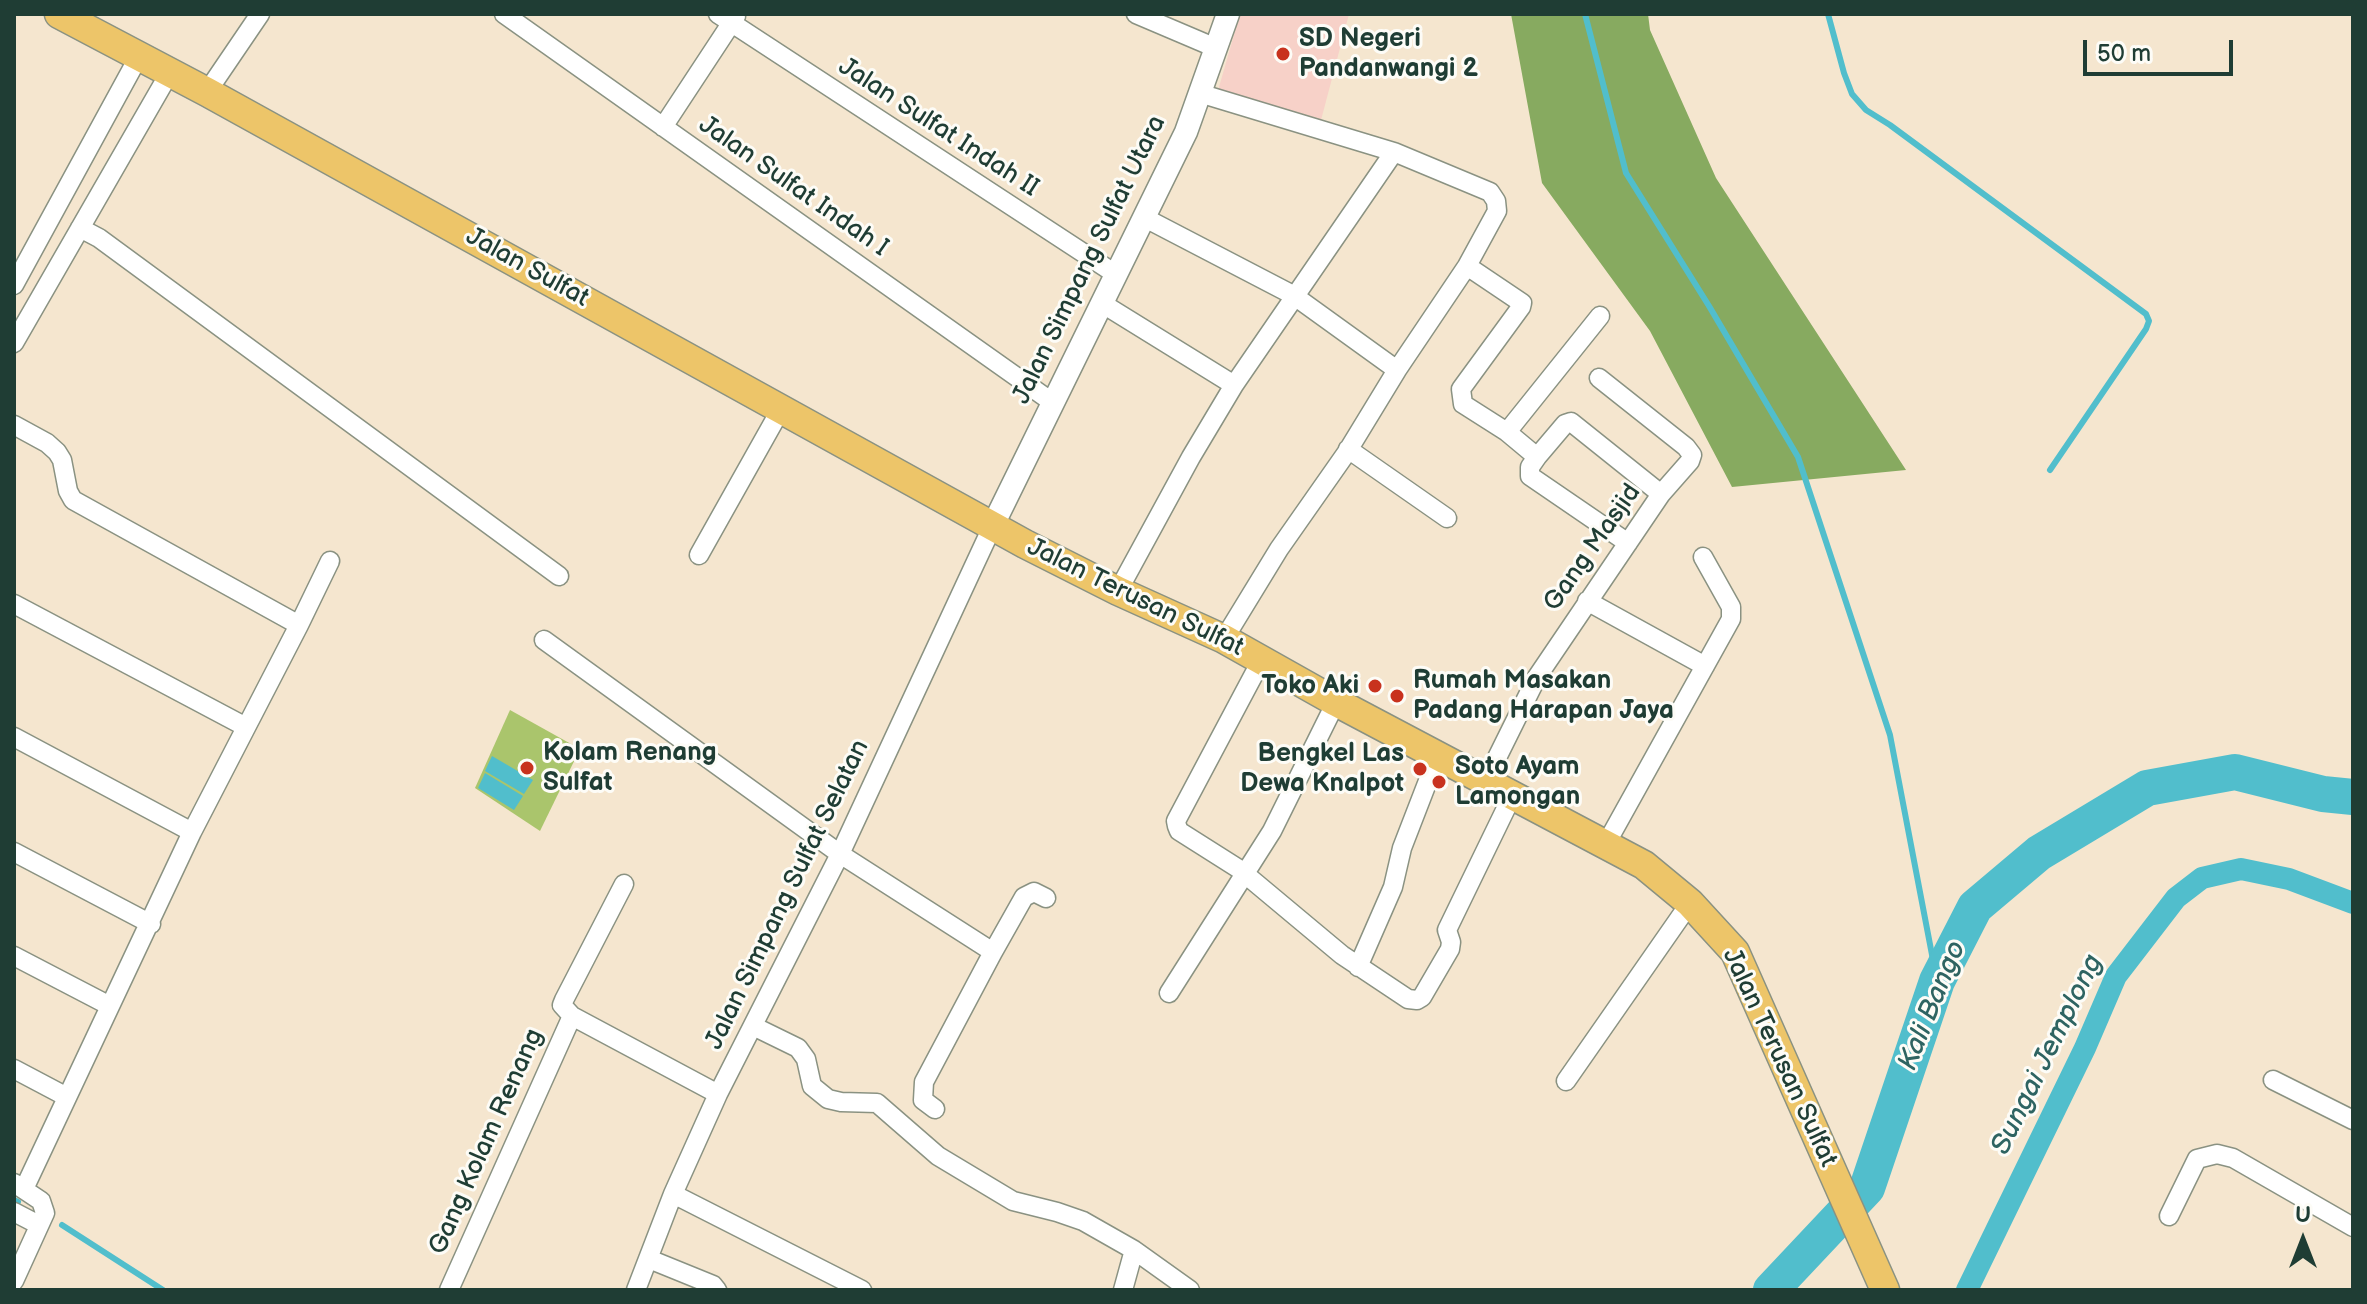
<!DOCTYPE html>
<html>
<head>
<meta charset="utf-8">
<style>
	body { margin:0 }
	#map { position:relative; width:2367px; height:1304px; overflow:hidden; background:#f5e6cf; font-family:"Balsamiq Sans",sans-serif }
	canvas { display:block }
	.frame { position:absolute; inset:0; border:16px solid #1f3d34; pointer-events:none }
	.north { position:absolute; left:2263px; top:1200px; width:80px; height:80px; -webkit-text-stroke:6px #fdfcf7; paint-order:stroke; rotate:0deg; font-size:22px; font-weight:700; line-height:32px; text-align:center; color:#1f3d34 }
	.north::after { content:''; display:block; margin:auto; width:28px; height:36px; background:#1f3d34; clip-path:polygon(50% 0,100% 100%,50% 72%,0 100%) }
	.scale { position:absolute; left:2083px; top:40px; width:150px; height:36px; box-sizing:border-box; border:4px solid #1f3d34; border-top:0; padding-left:10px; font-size:24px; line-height:28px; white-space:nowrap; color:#1f3d34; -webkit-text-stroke:6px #fdfcf7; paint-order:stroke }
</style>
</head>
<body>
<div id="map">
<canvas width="2367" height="1304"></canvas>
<div class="frame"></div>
<div class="north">U</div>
<div class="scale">50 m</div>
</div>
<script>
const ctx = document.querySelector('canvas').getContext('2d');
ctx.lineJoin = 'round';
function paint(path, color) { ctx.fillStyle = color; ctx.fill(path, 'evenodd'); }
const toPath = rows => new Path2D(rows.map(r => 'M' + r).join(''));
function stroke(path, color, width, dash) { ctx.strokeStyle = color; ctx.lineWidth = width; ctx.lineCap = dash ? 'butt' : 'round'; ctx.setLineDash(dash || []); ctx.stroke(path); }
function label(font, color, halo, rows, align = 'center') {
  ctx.font = font + ' "Balsamiq Sans",sans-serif'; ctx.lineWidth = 6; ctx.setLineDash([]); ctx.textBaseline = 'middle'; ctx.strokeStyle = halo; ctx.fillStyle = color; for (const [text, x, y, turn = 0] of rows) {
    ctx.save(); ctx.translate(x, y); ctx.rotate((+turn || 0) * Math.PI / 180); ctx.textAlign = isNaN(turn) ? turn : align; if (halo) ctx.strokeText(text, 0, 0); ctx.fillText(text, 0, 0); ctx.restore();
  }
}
paint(toPath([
	[1240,14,1349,14,1320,124,1217,94]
]), '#f7d1c8');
paint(toPath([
	[510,710,580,749,540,831,475,788]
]), '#aac56c');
paint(toPath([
	[1511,14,1648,14,1650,30,1716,178,1906,470,1732,487,1650,331,1542,183]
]), '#87aa60');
paint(toPath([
	[492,756,533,780,524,794,485,771],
	[485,773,523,796,514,810,478,788]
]), '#51becc');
stroke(toPath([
	[1585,14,1626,173,1709,306,1798,457,1890,735,1937,981],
	[1828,14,1844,73,1852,94,1866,110,1890,125,2146,314,2149,321,2146,329,2050,470],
	[14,1200,18,1202],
	[62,1225,163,1290]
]), '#51becc', 6);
stroke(toPath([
	[1967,1290,2085,1048,2116,976,2176,898,2202,878,2241,869,2289,879,2353,903]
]), '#51becc', 22);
stroke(toPath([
	[1771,1290,1867,1188,1937,981,1975,907,2039,853,2147,788,2235,772,2323,794,2353,797]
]), '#51becc', 36);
const minor = toPath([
	[504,14,1052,402],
	[718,14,1117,275],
	[1136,14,1216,48],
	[207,92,260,14],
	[1199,93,1394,152,1490,192,1496,201,1497,211,1467,266,1397,370,1347,452,1279,549,1224,639],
	[663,127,736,16],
	[1145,218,1293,295,1397,370],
	[80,228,99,238,559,576],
	[1467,266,1522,303,1521,307,1461,389,1463,404,1507,432,1537,457,1530,467,1530,476,1628,543],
	[14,285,139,56],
	[1103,304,1234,385],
	[14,343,170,72],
	[14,425,47,443,57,452,62,460,68,491,73,500,299,625,192,832,24,1189],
	[1507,432,1600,316],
	[1348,449,1447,518],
	[1537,457,1565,424,1571,422,1661,494],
	[699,555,781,409],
	[1118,591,1191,457,1234,385,1394,152],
	[1587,601,1705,666],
	[14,604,246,727],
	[299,625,330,561],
	[544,640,840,854,993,952,924,1082,923,1100,935,1109],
	[1261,661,1176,821,1177,826,1179,831,1239,869,1342,955,1408,999,1417,1000,1422,997,1450,949,1451,942,1447,930,1512,796],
	[14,737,192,832],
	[1485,782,1537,677,1661,494,1690,461,1692,455,1686,447,1599,378],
	[1606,844,1731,619,1731,607,1703,557],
	[14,852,151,924],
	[993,952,1024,897,1034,892,1046,898],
	[14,956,110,1006],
	[1358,967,1393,887,1402,848,1438,755],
	[1169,993,1272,831,1336,702],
	[572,1016,718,1094],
	[753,1026,798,1048,806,1059,812,1086,828,1099,841,1102,877,1103,938,1156,1013,1201,1057,1212,1083,1221,1134,1250,1123,1290],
	[14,1069,67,1097],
	[2273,1080,2353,1120],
	[1566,1081,1690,903],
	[14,1183,41,1201,45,1213,14,1281],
	[673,1194,862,1290],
	[14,1212,39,1225],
	[2169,1216,2197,1159,2217,1154,2233,1158,2353,1227],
	[1134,1250,1190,1290],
	[649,1259,713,1285,717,1290],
	[449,1290,572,1016,562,1005,564,1000,624,884],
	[636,1290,673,1194,718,1094,840,854,993,525]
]);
const tertiary = toPath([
	[993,525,1186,132,1228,14]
]);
const primary = toPath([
	[59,14,207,92,1025,544,1118,591,1224,639,1336,702,1644,865,1690,903,1735,952,1885,1290]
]);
stroke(minor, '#8a9282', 21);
stroke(tertiary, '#8a9282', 25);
stroke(primary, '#8a9282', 31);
stroke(minor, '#fff', 18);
stroke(tertiary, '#fff', 22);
stroke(primary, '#edc569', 28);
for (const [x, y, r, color] of [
	[1283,54,8,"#c8321e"],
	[1375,686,8,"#c8321e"],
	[1397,696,8,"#c8321e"],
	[527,768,8,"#c8321e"],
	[1420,769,8,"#c8321e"],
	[1439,782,8,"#c8321e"]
]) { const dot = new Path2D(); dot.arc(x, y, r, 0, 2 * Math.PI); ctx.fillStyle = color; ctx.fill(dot); stroke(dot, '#fdfcf7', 3); }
label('bold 26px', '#1f3d34', '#fdfcf7', [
	["SD Negeri",1299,39],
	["Pandanwangi 2",1299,69],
	["Rumah Masakan",1413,681],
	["Padang Harapan Jaya",1413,711],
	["Toko Aki",1359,686,"right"],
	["Kolam Renang",543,753],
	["Sulfat",543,783],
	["Bengkel Las",1404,754,"right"],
	["Dewa Knalpot",1404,784,"right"],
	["Soto Ayam",1455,767],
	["Lamongan",1455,797]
], 'left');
label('26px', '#1f3d34', '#fdfcf7', [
	["Jalan Sulfat Indah II",938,128,33],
	["Jalan Sulfat Indah I",793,187,35],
	["Jalan Simpang Sulfat Utara",1090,260,-64],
	["Jalan Sulfat",527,268,29],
	["Gang Masjid",1593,548,-55],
	["Jalan Terusan Sulfat",1135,598,26],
	["Jalan Simpang Sulfat Selatan",788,895,-64],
	["Jalan Terusan Sulfat",1779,1058,65],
	["Gang Kolam Renang",487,1142,-66]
]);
label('italic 28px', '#2e6462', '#fdfcf7', [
	["Kali Bango",1933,1006,-68],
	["Sungai Jemplong",2048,1055,-64]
]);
</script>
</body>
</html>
